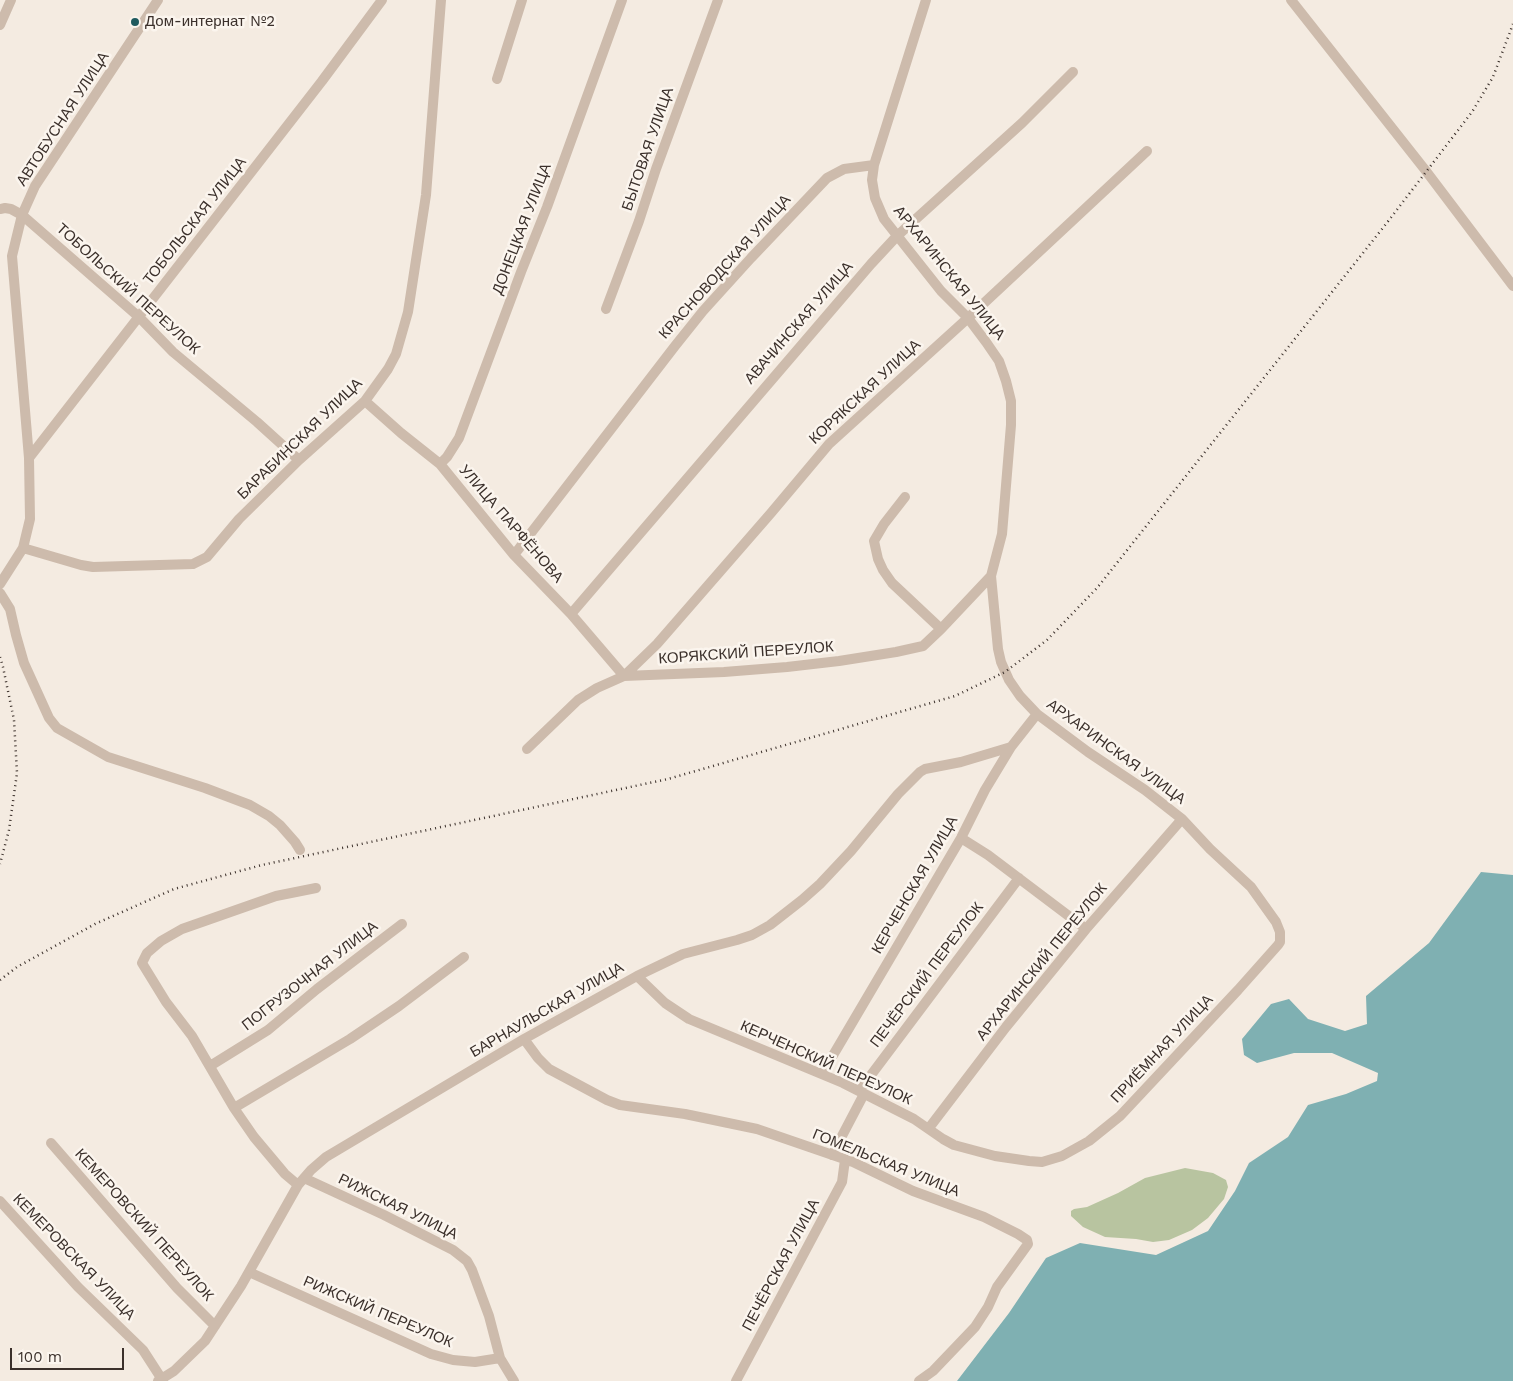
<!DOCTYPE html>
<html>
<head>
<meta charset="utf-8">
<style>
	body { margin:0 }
	#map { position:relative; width:1513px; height:1381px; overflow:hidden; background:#f4ebe1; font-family:"Work Sans",sans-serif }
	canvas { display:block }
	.scale { position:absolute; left:10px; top:1348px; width:114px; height:22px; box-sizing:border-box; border:2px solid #3b302b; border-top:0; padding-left:6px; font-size:15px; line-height:18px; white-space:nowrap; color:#3b302b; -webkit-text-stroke:4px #fbf5ee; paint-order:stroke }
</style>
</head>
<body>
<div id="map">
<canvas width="1513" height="1381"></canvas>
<div class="scale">100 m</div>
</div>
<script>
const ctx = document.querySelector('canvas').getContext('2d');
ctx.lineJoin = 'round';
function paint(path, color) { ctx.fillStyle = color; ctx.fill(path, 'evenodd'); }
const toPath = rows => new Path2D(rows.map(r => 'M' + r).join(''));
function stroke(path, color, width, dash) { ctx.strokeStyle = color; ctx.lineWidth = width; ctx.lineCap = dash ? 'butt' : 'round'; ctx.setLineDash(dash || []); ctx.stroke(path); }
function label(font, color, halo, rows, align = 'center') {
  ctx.font = font + ' "Work Sans",sans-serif'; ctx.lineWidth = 5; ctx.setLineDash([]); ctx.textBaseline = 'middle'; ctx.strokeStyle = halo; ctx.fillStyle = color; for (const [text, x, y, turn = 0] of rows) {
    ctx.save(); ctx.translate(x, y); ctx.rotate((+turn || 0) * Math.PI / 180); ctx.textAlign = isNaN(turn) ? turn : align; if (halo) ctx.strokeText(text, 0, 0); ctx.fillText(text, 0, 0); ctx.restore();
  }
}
paint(toPath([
	[1185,1168,1213,1173,1226,1180,1228,1187,1224,1199,1208,1218,1192,1230,1169,1240,1153,1242,1136,1239,1105,1237,1083,1227,1071,1216,1071,1211,1074,1209,1087,1207,1118,1193,1145,1178]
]), '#b8c4a0');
paint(toPath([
	[1481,872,1513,875,1513,1381,957,1381,1009,1313,1046,1258,1080,1243,1156,1255,1208,1231,1235,1191,1249,1163,1288,1137,1308,1105,1346,1094,1377,1081,1378,1073,1332,1053,1294,1053,1257,1063,1244,1055,1242,1039,1271,1004,1289,999,1308,1019,1345,1031,1367,1024,1366,996,1429,943]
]), '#7fb0b2');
stroke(toPath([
	[1291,0,1426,171,1513,286],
	[0,25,11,0],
	[497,79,522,0],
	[0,209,5,208,11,209,22,215,139,317,173,352,257,422,299,460],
	[606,309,639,221,656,169,718,0],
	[365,401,401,433,440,464,514,555,571,614,624,676,657,644,771,513,829,444,968,318,1147,151],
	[29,458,322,81,382,0],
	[440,464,447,457,459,438,521,272,547,207,622,0],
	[905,497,884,524,874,541,878,559,883,570,892,583,941,629],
	[23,548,81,565,93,567,193,564,207,557,239,519,299,460,365,401,388,369,396,354,408,312,426,195,441,0],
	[514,555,675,346,703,311,751,258,827,178,844,169,874,165,926,0],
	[0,584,23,548,30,519,29,458,12,256,22,215,35,186,158,0],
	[0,593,10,609,16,635,24,663,49,718,57,728,108,757,205,788,250,805,269,816,280,825,295,842,300,850],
	[571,614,871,264,897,236,1022,123,1073,72],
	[527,749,578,700,597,688,624,676,724,672,787,667,839,661,896,652,923,646,941,629,991,576],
	[961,838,988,855,1086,929],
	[637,976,665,1003,689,1019,843,1083,914,1119,943,1139,954,1145,995,1156,1029,1161,1042,1162,1062,1156,1089,1141,1120,1116,1238,990,1278,945,1280,942,1280,932,1276,922,1251,887,1210,849,1182,819,1145,790,1088,752,1037,714,1020,696,1009,680,1001,662,998,649,991,576,1002,534,1011,425,1011,401,1006,381,999,361,986,342,968,318,941,291,884,219,875,198,872,180,874,165],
	[524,1039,538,1058,549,1069,607,1100,620,1105,685,1114,757,1129,853,1162,913,1191,984,1217,1018,1234,1027,1240,1028,1244,997,1287,988,1307,975,1327,933,1371,919,1381],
	[210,1066,268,1030,317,989,402,924],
	[822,1074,961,838,985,790,1011,747,1037,714],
	[859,1091,1019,878],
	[234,1108,350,1039,399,1006,464,957],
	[929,1128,1006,1027,1086,929,1182,819],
	[51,1143,177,1288,215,1326],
	[832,1155,864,1094],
	[304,1178,384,1215,453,1250,467,1261,472,1270,489,1316,500,1358,514,1381],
	[298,1185,285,1174,254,1137,234,1108,192,1036,166,1002,142,963,147,953,161,941,182,929,276,896,316,888],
	[0,1201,78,1287,143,1350,163,1381],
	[249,1272,431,1354,453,1360,475,1362,500,1358],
	[158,1381,174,1371,205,1341,241,1286,298,1185,311,1170,326,1157,524,1039,637,976,683,954,737,940,752,935,770,925,802,900,820,884,851,851,898,794,920,772,925,769,961,762,1011,747],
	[736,1381,842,1182,845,1160]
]), '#cdbbac', 10);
stroke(toPath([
	[0,657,3,667,14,720,17,773,9,830,0,864],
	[0,980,17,967,95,924,174,889,262,865,668,779,955,696,1005,672,1047,640,1097,588,1386,224,1472,112,1493,77,1513,24]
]), '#3b302b', 2.5, [1, 4]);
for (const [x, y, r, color] of [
	[135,22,5,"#1f5a5e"]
]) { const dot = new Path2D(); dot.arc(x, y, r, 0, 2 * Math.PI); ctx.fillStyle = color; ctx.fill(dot); stroke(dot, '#fbf5ee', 2); }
label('15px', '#3b302b', '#fbf5ee', [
	["Дом-интернат №2",145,22]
], 'left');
label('15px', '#3b302b', '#fbf5ee', [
	["АВТОБУСНАЯ УЛИЦА",63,119,-57],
	["БЫТОВАЯ УЛИЦА",648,149,-71],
	["ТОБОЛЬСКАЯ УЛИЦА",195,221,-52],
	["ДОНЕЦКАЯ УЛИЦА",522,229,-69],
	["КРАСНОВОДСКАЯ УЛИЦА",725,267,-48],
	["АРХАРИНСКАЯ УЛИЦА",949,273,51],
	["ТОБОЛЬСКИЙ ПЕРЕУЛОК",128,289,42],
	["АВАЧИНСКАЯ УЛИЦА",799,323,-49],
	["КОРЯКСКАЯ УЛИЦА",865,392,-43],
	["БАРАБИНСКАЯ УЛИЦА",300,439,-44],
	["УЛИЦА ПАРФЁНОВА",511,524,49],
	["КОРЯКСКИЙ ПЕРЕУЛОК",746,653,-4],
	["АРХАРИНСКАЯ УЛИЦА",1116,752,36],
	["КЕРЧЕНСКАЯ УЛИЦА",915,885,-60],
	["АРХАРИНСКИЙ ПЕРЕУЛОК",1042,962,-51],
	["ПЕЧЁРСКИЙ ПЕРЕУЛОК",927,975,-53],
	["ПОГРУЗОЧНАЯ УЛИЦА",310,976,-38],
	["БАРНАУЛЬСКАЯ УЛИЦА",547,1010,-30],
	["ПРИЁМНАЯ УЛИЦА",1162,1049,-47],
	["КЕРЧЕНСКИЙ ПЕРЕУЛОК",826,1063,24],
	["ГОМЕЛЬСКАЯ УЛИЦА",886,1163,22],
	["РИЖСКАЯ УЛИЦА",398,1207,26],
	["КЕМЕРОВСКИЙ ПЕРЕУЛОК",144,1225,48],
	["КЕМЕРОВСКАЯ УЛИЦА",74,1257,46],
	["ПЕЧЁРСКАЯ УЛИЦА",781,1265,-62],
	["РИЖСКИЙ ПЕРЕУЛОК",378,1312,23]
]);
</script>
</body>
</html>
